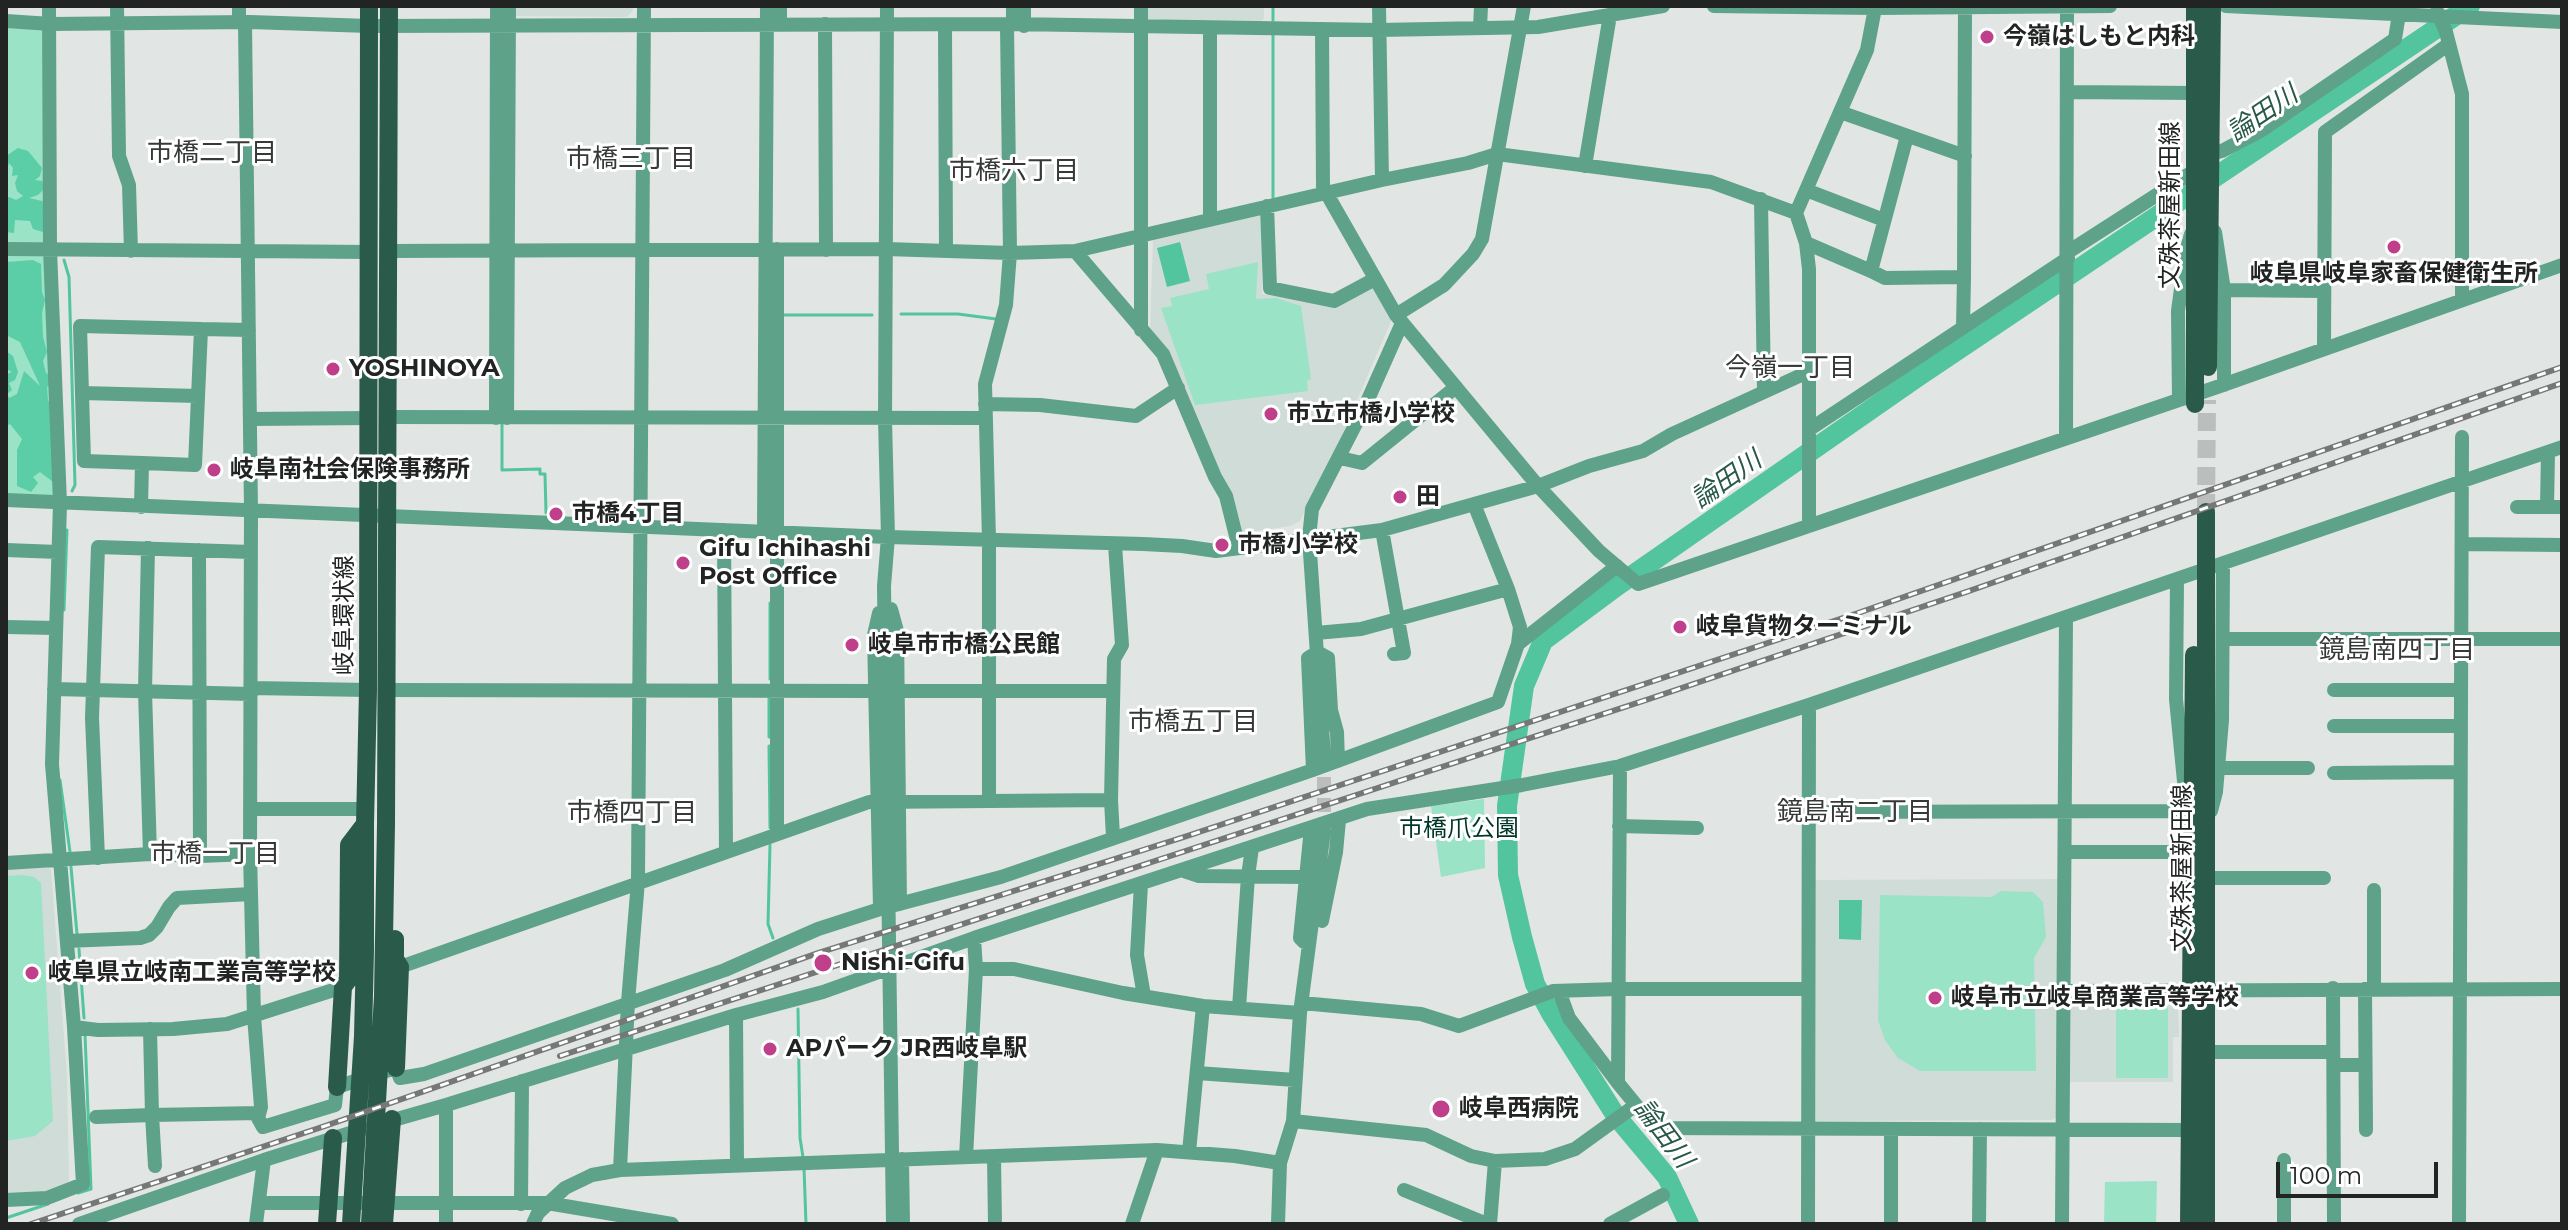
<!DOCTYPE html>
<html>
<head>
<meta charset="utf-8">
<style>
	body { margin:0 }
	#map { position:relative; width:2568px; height:1230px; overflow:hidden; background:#e1e5e3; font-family:Montserrat,sans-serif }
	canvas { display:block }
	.frame { position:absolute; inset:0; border:8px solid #222423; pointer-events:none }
	.scale { position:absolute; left:2276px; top:1162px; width:162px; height:36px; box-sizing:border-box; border:4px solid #222423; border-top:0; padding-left:10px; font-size:24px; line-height:28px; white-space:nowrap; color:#222423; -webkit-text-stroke:6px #fff; paint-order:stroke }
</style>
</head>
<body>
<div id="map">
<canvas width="2568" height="1230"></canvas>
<div class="frame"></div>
<div class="scale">100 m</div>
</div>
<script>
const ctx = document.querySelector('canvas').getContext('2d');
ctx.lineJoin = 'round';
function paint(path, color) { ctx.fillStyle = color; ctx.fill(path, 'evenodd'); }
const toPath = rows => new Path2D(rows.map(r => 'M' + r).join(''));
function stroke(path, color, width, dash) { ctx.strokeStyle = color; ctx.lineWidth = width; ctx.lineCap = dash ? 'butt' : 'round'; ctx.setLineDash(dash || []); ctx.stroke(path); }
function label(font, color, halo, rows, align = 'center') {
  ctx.font = font + ' Montserrat,"Noto Sans JP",sans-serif'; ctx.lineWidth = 6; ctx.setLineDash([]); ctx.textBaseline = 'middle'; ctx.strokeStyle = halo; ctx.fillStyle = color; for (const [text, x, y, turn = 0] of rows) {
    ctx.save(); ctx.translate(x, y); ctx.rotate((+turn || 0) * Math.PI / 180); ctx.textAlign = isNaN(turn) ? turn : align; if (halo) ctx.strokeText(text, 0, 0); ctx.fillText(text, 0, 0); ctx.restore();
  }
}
paint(toPath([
	[512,6,633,6,633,10,627,17,512,16],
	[1148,6,1264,6,1264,18,1262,21,1148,19],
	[1262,214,1262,294,1282,292,1335,305,1375,285,1392,319,1320,486,1306,508,1300,521,1290,526,1241,533,1150,334,1153,240],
	[46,865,51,870,67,1075,69,1185,48,1194,6,1197,6,867],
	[2058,879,2058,1116,2052,1120,1812,1121,1814,880],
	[2074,994,2173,995,2178,1003,2179,1037,2173,1037,2173,1082,2070,1082,2070,998]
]), '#d0dcd7');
paint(toPath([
	[6,28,45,30,53,499,6,496],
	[1258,262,1256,299,1276,298,1301,306,1311,379,1307,381,1308,391,1195,405,1161,308,1172,306,1170,298,1209,289,1206,274],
	[1484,799,1485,868,1441,877,1431,806],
	[22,875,34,877,41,883,53,1121,35,1136,6,1141,6,876],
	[2001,891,2033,892,2043,902,2046,937,2034,958,2036,1071,1920,1071,1898,1058,1885,1040,1878,1020,1880,895,1992,897],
	[2116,1002,2168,1002,2168,1078,2116,1078],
	[2157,1181,2156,1224,2104,1224,2105,1182]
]), '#9ae3c7');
paint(toPath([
	[18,148,28,151,42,168,40,176,35,180,42,181,45,188,38,195,29,198,42,201,49,208,43,232,33,229,30,221,15,220,14,233,6,232,6,198,9,197,16,200,23,196,17,191,15,183,18,175,12,176,13,168,9,163,6,172,6,156],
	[33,260,41,264,42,292,45,300,42,313,43,337,47,352,43,361,46,373,52,377,51,384,47,387,48,400,52,407,53,482,40,472,33,477,38,483,31,492,17,486,17,450,22,439,10,424,6,426,7,374,12,372,6,369,6,351,13,356,18,372,15,380,9,383,12,390,7,394,9,398,17,394,24,371,40,386,20,342,8,336,8,327,6,328,6,262]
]), '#5bcea7');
paint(toPath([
	[1180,242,1190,281,1167,287,1157,248],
	[1839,900,1862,900,1861,940,1839,939]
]), '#52c59f');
stroke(toPath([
	[1273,20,1273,6],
	[1273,197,1273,35],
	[64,260,69,277,75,485,72,491],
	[901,314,958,314,996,319],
	[781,315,872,315],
	[502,422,502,470,540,469,540,474,545,474,546,513],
	[64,610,67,530],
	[770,679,770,603],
	[769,737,769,698],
	[769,746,770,828],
	[60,780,70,852],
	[770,845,768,924,773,938],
	[71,867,77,934],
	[79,949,84,1018],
	[798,1009,800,1138,803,1157],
	[804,1168,806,1224],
	[78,1193,91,1189,85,1034],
	[6,1218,48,1204]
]), '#52c59f', 3);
stroke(toPath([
	[1689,1224,1667,1177,1616,1116,1552,1015,1535,984,1522,937,1508,875,1507,806,1524,686,1543,641,1617,586,1916,378,2470,6]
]), '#52c59f', 20);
stroke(toPath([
	[1324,756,1324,831]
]), '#bbbebd', 14, [14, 7]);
stroke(toPath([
	[2206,512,2207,400]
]), '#bbbebd', 18, [18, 9]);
stroke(toPath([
	[117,6,119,156,129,185,131,251],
	[780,6,780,24],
	[887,6,885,420,888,537,884,586,893,1224],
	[1013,6,1013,24],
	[1024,6,1024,26],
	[1379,6,1382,180],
	[1524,6,1482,239,1473,254,1444,285,1396,315,1538,486,1599,551,1638,584,2220,386,2562,265],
	[1714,6,1875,8,2110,6],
	[2226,6,2562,22],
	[2437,11,2446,32,2462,94,2462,299],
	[6,21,51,24,250,22,369,26,1013,24,1379,30,1538,27,1663,6],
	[239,22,239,6],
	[245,23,251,511,250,854,254,1016,261,1107,258,1118,263,1127,335,1105,337,1087,367,1077],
	[825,24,826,250],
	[945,26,946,250],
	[1210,28,1210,219],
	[1480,28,1481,6],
	[1322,29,1323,187,1396,315],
	[2067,92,2195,93],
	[1840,112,1965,156],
	[2210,154,2222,151,2262,130,2395,39,2399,14],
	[1585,166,1610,15],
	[1806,190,1884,220],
	[1761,199,1764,391],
	[1267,206,1270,288,1334,301,1375,279],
	[2215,232,2224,290,2224,385],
	[1806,243,1871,271,1907,136],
	[6,249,368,252],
	[777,249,777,834],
	[389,251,886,249,1010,253,1075,251,1382,180,1468,163,1497,154,1711,182,1796,213],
	[1075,251,1163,354,1215,477,1226,496,1239,548],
	[2068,252,2194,171],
	[1871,271,1885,278,1964,277,1963,327],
	[1964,277,1965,6],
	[2224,290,2324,291],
	[201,329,249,330],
	[1141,330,1141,6],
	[2324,348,2325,132,2449,44],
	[82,393,198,396],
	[2179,400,2178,311,2186,252,2191,234],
	[985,404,1040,405,1136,416,1178,388],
	[388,417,986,418],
	[496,418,497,6],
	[507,418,509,6],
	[250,419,369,418],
	[1810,429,2068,258],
	[2066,438,2067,6],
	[1340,458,1362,463,1456,387],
	[6,500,888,537,1143,544,1182,546,1216,551,1382,530,1538,486,1589,466,1643,451,1672,434,1808,372],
	[141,507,142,463,84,461,80,326,201,329,195,465,142,463],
	[2517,507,2562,507],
	[2547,507,2548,452],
	[1809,526,1809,269,1806,243,1796,213,1867,50,1875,8],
	[724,530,726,851],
	[1382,530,1404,653,1394,654],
	[764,532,767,6],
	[2462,544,2562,545],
	[148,548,145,691,150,854],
	[6,550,58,552],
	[199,550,200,856],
	[2177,579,2176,699,2186,802],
	[891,609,897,631,900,904],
	[879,613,874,635,880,908],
	[6,627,56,628],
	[1316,633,1361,629,1508,589],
	[2223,639,2562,639],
	[1518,644,1617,566],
	[1317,652,1328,658,1331,710,1337,732,1338,761],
	[1311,656,1308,658,1313,770],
	[251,688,368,690],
	[54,689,251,694],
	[387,690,875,691],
	[2334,690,2461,690],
	[897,691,1113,691],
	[2334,726,2461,726],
	[1324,756,1309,538,1312,509,1366,404,1402,323],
	[1620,766,1618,1083,1636,1105],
	[2218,768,2308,768],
	[2334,773,2460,772],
	[989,801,989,540,985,384,1006,305,1010,253,1007,25],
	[250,809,365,809],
	[2211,811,2216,792,2222,720,2223,564],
	[1809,812,2186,811,2191,814],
	[1619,826,1697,828],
	[1113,837,1111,800,1114,659,1122,645,1115,545],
	[2065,852,2178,852],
	[98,858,92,718,98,547,251,552],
	[6,863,150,854,200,856,250,854],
	[1184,871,1199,876,1307,877],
	[2207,878,2324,878],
	[1141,884,1137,955,1144,996],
	[2374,890,2374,989],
	[1322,921,1336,852,1339,820],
	[974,938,976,969,1014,969,1123,993,1203,1006,1300,1013],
	[67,941,140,938,149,935,157,927,169,907,177,898,251,894],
	[1304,942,1300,938,1311,828],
	[400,967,869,802,1111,800],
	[2333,988,2334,1224],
	[2365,989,2366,1130],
	[1559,991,1569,1018,1618,1083],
	[2064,991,2562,989],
	[1302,1003,1421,1014,1459,1026,1553,991,1618,989,1808,989],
	[1239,1008,1248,876,1252,848],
	[736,1015,737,1164],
	[74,1027,98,1030,173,1029,227,1024,343,987],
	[150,1029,152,1115,259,1113],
	[2208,1052,2333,1052],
	[2334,1065,2365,1065],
	[386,1071,396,1068,400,1078,424,1074,725,970,818,929,880,909,1001,877,1313,770,1498,702,1518,644,1520,627,1508,589,1474,504],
	[1197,1073,1295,1080],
	[96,1117,152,1115,155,1166],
	[1293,1121,1426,1135,1471,1156,1495,1161,1545,1159,1575,1149,1636,1105,1652,1128,2191,1130],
	[383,1123,446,1105],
	[1189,1152,1203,1006],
	[966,1157,976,969],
	[994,1157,995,1224],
	[902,1159,903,1224],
	[620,1170,628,1002,638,881,644,6],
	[1404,1190,1487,1224],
	[6,1200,47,1198,83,1184,74,1027,52,764,60,504,50,249,49,6],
	[260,1203,547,1203,672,1224],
	[521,1204,522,1081],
	[79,1224,264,1160,363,1129],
	[256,1224,264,1160],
	[446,1224,446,1105,736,1015,823,992,974,938,1367,809,1522,785,1620,766,1809,705,2562,447],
	[533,1224,538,1213,565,1188,592,1175,620,1170,1157,1150,1235,1156,1280,1163],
	[1132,1224,1157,1150],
	[1278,1224,1280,1163,1293,1121,1300,1013,1324,831],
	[1490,1224,1495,1161],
	[1610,1224,1663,1195],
	[1808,1224,1809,705],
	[1891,1224,1891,1129],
	[1979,1224,1980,1129],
	[2062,1224,2066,617],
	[2284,1224,2284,1160],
	[2459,1224,2462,437]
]), '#5da289', 14);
stroke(toPath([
	[2195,6,2195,404],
	[2208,367,2212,6],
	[395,939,395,959,400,967,396,1068],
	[337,1087,343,987,348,980,349,845,365,824],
	[327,1224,333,1138],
	[351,1224,363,1036,365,951,365,824,368,690,369,6],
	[370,1224,383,996,386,824,389,6],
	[384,1224,392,1119],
	[2189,1224,2194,655],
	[2206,1224,2206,512]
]), '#2a5b4a', 18);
const rail = toPath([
	[560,1056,1646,700,1969,591,2562,383],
	[31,1224,325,1126,818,953,1184,837,1858,613,2562,367]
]);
stroke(rail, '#757877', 6);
stroke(rail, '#fff', 3, [9]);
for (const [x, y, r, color] of [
	[1987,37,8,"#bf3f8a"],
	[2394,247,8,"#bf3f8a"],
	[333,369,8,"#bf3f8a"],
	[1271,414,8,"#bf3f8a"],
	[214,470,8,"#bf3f8a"],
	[1400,497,8,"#bf3f8a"],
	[556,514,8,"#bf3f8a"],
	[1222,545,8,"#bf3f8a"],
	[683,563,8,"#bf3f8a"],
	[1680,627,8,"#bf3f8a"],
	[852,645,8,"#bf3f8a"],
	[823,963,10,"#bf3f8a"],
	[32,973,8,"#bf3f8a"],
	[1935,998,8,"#bf3f8a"],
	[770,1049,8,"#bf3f8a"],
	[1441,1109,10,"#bf3f8a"]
]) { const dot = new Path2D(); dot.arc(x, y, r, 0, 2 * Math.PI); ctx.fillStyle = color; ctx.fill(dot); stroke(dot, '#fff', 3); }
label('bold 24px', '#222423', '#fff', [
	["今嶺はしもと内科",2003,37],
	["岐阜県岐阜家畜保健衛生所",2394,274,"center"],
	["YOSHINOYA",349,369],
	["市立市橋小学校",1287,414],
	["岐阜南社会保険事務所",230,470],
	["田",1416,497],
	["市橋4丁目",572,514],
	["市橋小学校",1238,545],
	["Gifu Ichihashi",699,549],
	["Post Office",699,577],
	["岐阜貨物ターミナル",1696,627],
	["岐阜市市橋公民館",868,645],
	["Nishi-Gifu",841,963],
	["岐阜県立岐南工業高等学校",48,973],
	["岐阜市立岐阜商業高等学校",1951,998],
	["APパーク JR西岐阜駅",786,1049],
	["岐阜西病院",1459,1109]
], 'left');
label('24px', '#222423', '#fff', [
	["文殊茶屋新田線",2171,205,-90],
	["岐阜環状線",345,615,-90],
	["文殊茶屋新田線",2183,868,-90]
]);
label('24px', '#003627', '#fff', [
	["市橋爪公園",1459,829]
]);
label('italic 26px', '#285847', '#fff', [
	["論田川",2263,114,-34],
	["論田川",1727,480,-35],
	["論田川",1663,1134,53]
]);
label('26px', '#363938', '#fff', [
	["市橋二丁目",212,153],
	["市橋三丁目",631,159],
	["市橋六丁目",1014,171],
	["今嶺一丁目",1790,368],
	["鏡島南四丁目",2397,650],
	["市橋五丁目",1193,722],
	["鏡島南二丁目",1855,812],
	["市橋四丁目",632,813],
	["市橋一丁目",215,854]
]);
</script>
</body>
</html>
